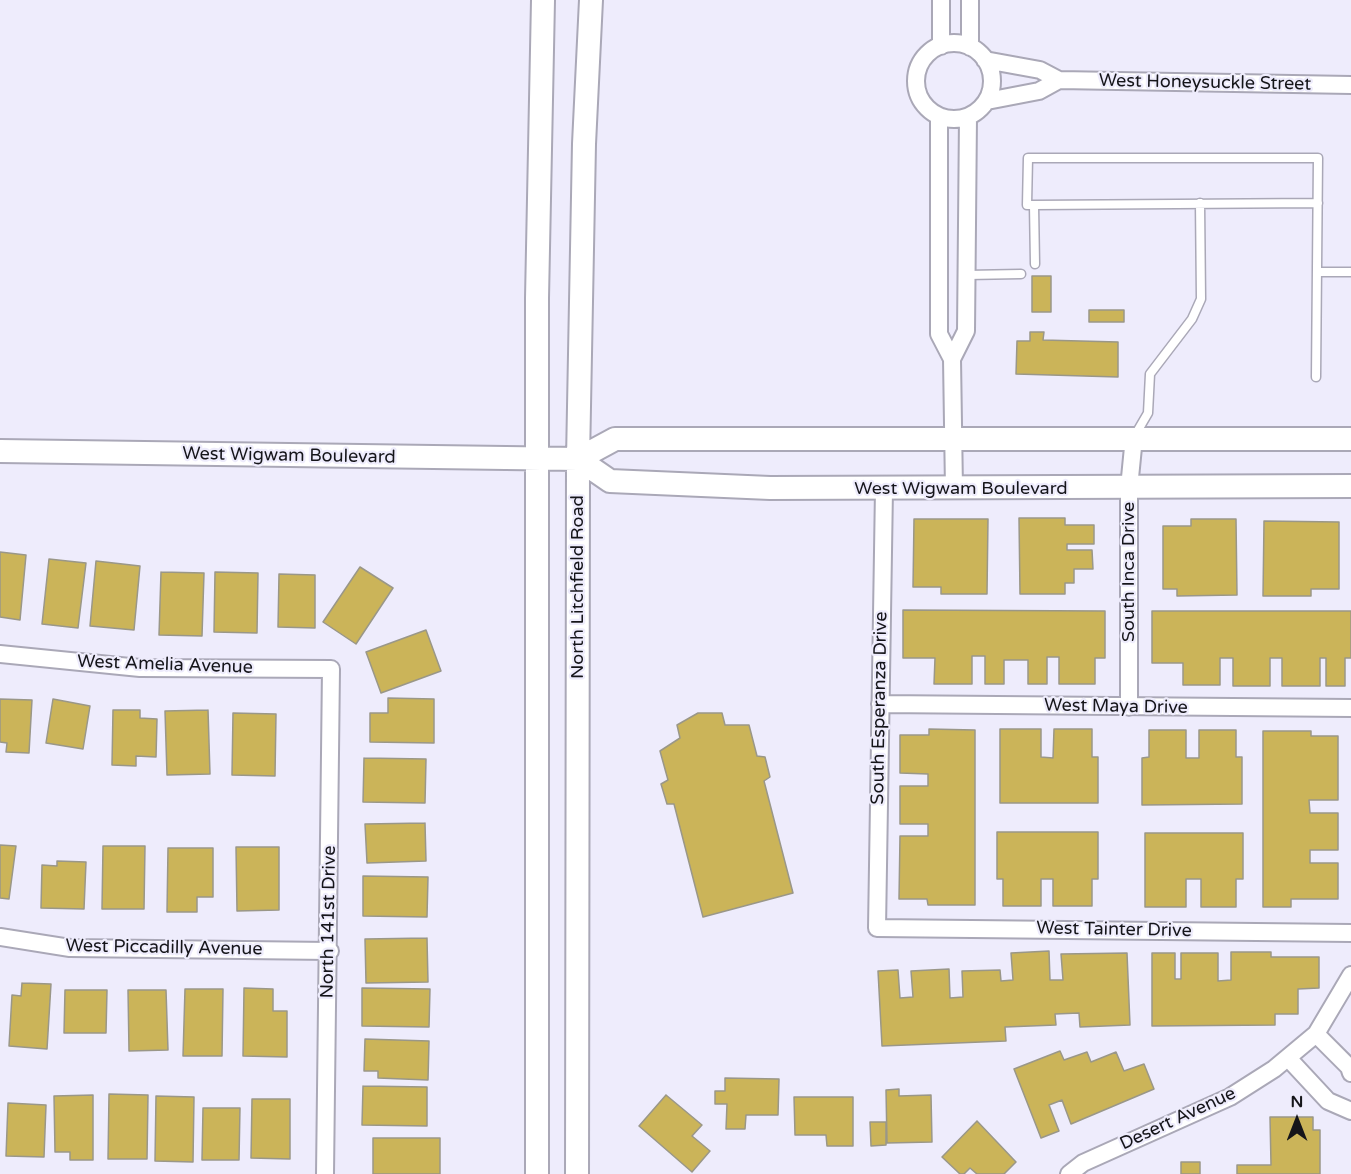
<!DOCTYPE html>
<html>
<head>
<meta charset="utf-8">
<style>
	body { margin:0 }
	#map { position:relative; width:1351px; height:1174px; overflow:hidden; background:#eeecfc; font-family:"Varela Round",sans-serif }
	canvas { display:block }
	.north { position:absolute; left:1267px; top:1090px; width:60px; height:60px; -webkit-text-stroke:4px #eeecfc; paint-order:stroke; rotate:0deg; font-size:16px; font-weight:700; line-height:24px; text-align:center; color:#15151a }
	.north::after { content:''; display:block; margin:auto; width:21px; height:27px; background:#15151a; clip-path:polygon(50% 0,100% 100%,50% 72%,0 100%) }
</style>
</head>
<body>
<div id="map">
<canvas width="1351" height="1174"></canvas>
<div class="north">N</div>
</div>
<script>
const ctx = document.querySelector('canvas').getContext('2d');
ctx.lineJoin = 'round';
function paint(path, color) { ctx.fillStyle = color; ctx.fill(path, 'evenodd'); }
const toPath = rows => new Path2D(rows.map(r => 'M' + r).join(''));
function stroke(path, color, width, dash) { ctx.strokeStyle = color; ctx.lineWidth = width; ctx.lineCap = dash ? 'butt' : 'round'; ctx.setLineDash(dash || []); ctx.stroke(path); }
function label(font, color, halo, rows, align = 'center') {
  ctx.font = font + ' "Varela Round",sans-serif'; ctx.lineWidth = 4.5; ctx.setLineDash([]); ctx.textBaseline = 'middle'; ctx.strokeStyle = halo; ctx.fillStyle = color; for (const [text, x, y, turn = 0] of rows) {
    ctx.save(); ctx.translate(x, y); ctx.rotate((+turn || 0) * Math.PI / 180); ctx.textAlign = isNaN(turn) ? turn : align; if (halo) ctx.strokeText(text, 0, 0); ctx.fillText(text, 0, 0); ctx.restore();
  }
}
const building = toPath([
	[1032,276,1051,276,1051,312,1032,312,1032,276],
	[1089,310,1124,310,1124,322,1089,322,1089,310],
	[1030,332,1044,332,1043,340,1118,342,1118,377,1016,374,1017,341,1030,341,1030,332],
	[1019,518,1065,518,1065,525,1094,525,1094,544,1067,544,1067,550,1092,550,1093,569,1074,569,1074,583,1065,583,1065,594,1020,594,1019,518],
	[914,519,988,519,987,594,941,594,941,587,913,587,914,519],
	[1191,519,1236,519,1237,595,1177,596,1177,589,1163,589,1163,526,1191,526,1191,519],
	[1264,521,1339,522,1339,589,1311,589,1311,596,1263,596,1264,521],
	[0,552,26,555,20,620,0,617,0,552],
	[49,559,86,563,78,628,42,624,49,559],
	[96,561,140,566,134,630,90,626,96,561],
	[360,567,393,588,356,644,323,622,360,567],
	[161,572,204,573,202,636,159,635,161,572],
	[215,572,258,573,257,633,214,632,215,572],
	[279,574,315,575,315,628,278,627,279,574],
	[903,610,1105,611,1105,658,1095,658,1095,684,1059,684,1059,657,1047,657,1047,684,1028,684,1028,660,1004,660,1004,684,985,684,985,656,972,656,972,684,934,684,935,658,903,658,903,610],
	[1152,611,1351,611,1351,658,1345,658,1345,686,1326,686,1326,658,1320,658,1320,686,1282,686,1282,658,1270,658,1270,686,1233,686,1233,658,1220,658,1220,685,1183,685,1183,663,1152,663,1152,611],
	[426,630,441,671,381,693,366,652,426,630],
	[388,698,434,699,434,743,370,742,370,713,388,713,388,698],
	[0,699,32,700,29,753,6,752,7,743,0,742,0,699],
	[53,699,90,706,83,749,46,743,53,699],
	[113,710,140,710,140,718,157,719,156,757,136,756,136,766,112,765,113,710],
	[208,710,210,774,167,775,165,711,208,710],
	[233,713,276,714,275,776,232,775,233,713],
	[698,713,722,713,725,725,749,725,757,756,765,757,770,777,764,781,793,893,703,917,674,804,667,804,661,784,668,780,660,751,680,738,677,725,698,713],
	[929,729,975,730,975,905,928,905,927,899,899,899,900,836,928,836,928,824,900,824,900,786,928,786,928,774,900,773,900,735,929,735,929,729],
	[1000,729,1041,729,1041,757,1053,758,1054,729,1092,729,1092,757,1098,757,1098,803,1000,803,1000,729],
	[1149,730,1186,730,1186,758,1199,758,1199,730,1236,730,1236,757,1242,757,1242,804,1142,805,1142,758,1149,757,1149,730],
	[1263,731,1311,731,1311,736,1338,736,1338,800,1309,800,1310,813,1338,813,1338,850,1310,850,1310,863,1338,863,1338,899,1291,899,1291,907,1263,907,1263,731],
	[364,758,426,759,425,803,363,802,364,758],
	[425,823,426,861,367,863,365,824,425,823],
	[997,832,1098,832,1098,879,1092,879,1092,906,1053,906,1053,879,1041,879,1041,906,1003,906,1003,879,997,879,997,832],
	[1145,833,1243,833,1243,879,1236,879,1236,907,1201,907,1201,879,1186,879,1186,907,1145,907,1145,833],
	[0,845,16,846,9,899,0,898,0,845],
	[103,846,145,846,144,909,102,909,103,846],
	[236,847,279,847,279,910,237,911,236,847],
	[168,848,213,848,213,897,197,897,197,912,167,912,168,848],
	[57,861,86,862,84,909,41,908,42,865,57,866,57,861],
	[363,876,428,877,427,917,363,916,363,876],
	[427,938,428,982,366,983,365,939,427,938],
	[1049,951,1050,980,1063,980,1061,954,1127,953,1130,1025,1080,1027,1079,1013,1055,1014,1056,1025,1005,1027,1006,1041,882,1046,878,971,898,970,900,998,913,997,911,971,949,969,950,998,963,997,962,971,1000,970,1001,981,1013,980,1011,953,1049,951],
	[1231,952,1271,952,1271,957,1319,957,1319,988,1298,989,1298,1014,1275,1014,1275,1025,1152,1026,1152,953,1175,953,1175,979,1181,979,1181,953,1218,953,1218,981,1231,980,1231,952],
	[22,983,51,984,47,1049,9,1046,12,995,21,996,22,983],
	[244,988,273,989,273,1011,287,1011,287,1057,243,1056,244,988],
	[362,988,430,989,429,1027,362,1026,362,988],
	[185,989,223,989,222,1056,183,1056,185,989],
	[65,990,107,990,106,1033,64,1033,65,990],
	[128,990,166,990,168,1050,129,1051,128,990],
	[365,1039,429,1041,428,1080,378,1078,378,1071,364,1071,365,1039],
	[1060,1051,1064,1060,1087,1052,1091,1062,1116,1052,1124,1071,1144,1064,1154,1089,1071,1124,1062,1100,1049,1105,1059,1131,1041,1138,1014,1069,1060,1051],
	[725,1078,779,1079,778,1115,746,1115,745,1129,726,1129,727,1104,715,1104,715,1091,725,1091,725,1078],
	[363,1086,427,1087,427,1126,362,1125,363,1086],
	[899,1089,899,1096,931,1095,932,1142,887,1143,886,1090,899,1089],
	[109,1094,148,1095,147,1159,108,1159,109,1094],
	[93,1095,93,1160,70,1160,70,1152,55,1152,54,1096,93,1095],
	[666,1095,702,1125,692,1136,710,1151,692,1172,639,1126,666,1095],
	[156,1096,194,1097,193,1162,155,1161,156,1096],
	[794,1097,853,1097,853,1146,827,1146,826,1135,795,1135,794,1097],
	[252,1099,290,1099,290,1159,251,1158,252,1099],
	[8,1103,46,1105,44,1157,6,1156,8,1103],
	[203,1108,240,1108,239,1160,202,1160,203,1108],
	[1270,1117,1313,1117,1313,1130,1320,1130,1320,1174,1237,1174,1237,1165,1271,1165,1270,1117],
	[977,1121,1016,1162,1004,1174,977,1174,970,1168,964,1174,960,1174,942,1157,977,1121],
	[870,1122,886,1122,886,1145,871,1146,870,1122],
	[373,1138,440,1138,440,1174,373,1174,373,1138],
	[1181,1162,1200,1162,1200,1174,1181,1174,1181,1162]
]);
paint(building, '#cbb459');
stroke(building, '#9a9788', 1.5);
const lane = toPath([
	[1034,205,1027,205,1028,158,1318,158,1316,377],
	[1035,264,1034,205,1318,203],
	[1318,272,1351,272],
	[967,275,1021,274],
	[1134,437,1148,413,1150,374,1192,319,1201,299,1200,203]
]);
const street = toPath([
	[941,0,941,46],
	'916 81a38 38 0 1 1 76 0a38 38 0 1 1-76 0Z',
	[970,47,970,0],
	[985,60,1040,70,1059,80,1351,85],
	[987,101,1039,91,1059,80],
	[939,116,939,334,952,359,954,489],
	[952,359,966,331,968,117],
	[884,489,877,928,1351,933],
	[0,654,140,668,331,669,325,1174],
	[880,704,1351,708],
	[1129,707,1129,488,1134,437],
	[0,937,70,948,330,951],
	[1316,1034,1349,1067,1351,1073],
	[1288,1058,1328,1101,1351,1111],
	[1069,1174,1083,1163,1230,1097,1274,1069,1316,1034,1351,975]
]);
const secondary = toPath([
	[0,451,578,459,615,439,1351,439],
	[578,459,610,481,770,488,1351,486],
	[537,1174,537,298,543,0],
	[577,1174,578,459,584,144,591,0]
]);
stroke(lane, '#aaa8b7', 11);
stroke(street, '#aaa8b7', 20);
stroke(secondary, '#aaa8b7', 26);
stroke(lane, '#fff', 8);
stroke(street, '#fff', 16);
stroke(secondary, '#fff', 22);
label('18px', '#15151a', '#eeecfc', [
	["West Honeysuckle Street",1205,83,1],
	["West Wigwam Boulevard",289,456,1],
	["West Wigwam Boulevard",961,489],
	["South Inca Drive",1129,572,-90],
	["North Litchfield Road",578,587,-90],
	["West Amelia Avenue",165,665,2],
	["West Maya Drive",1116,707,1],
	["South Esperanza Drive",880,708,-89],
	["North 141st Drive",329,922,-89],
	["West Tainter Drive",1114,930,1],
	["West Piccadilly Avenue",164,948,1],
	["Desert Avenue",1178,1119,-25]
]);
</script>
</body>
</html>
